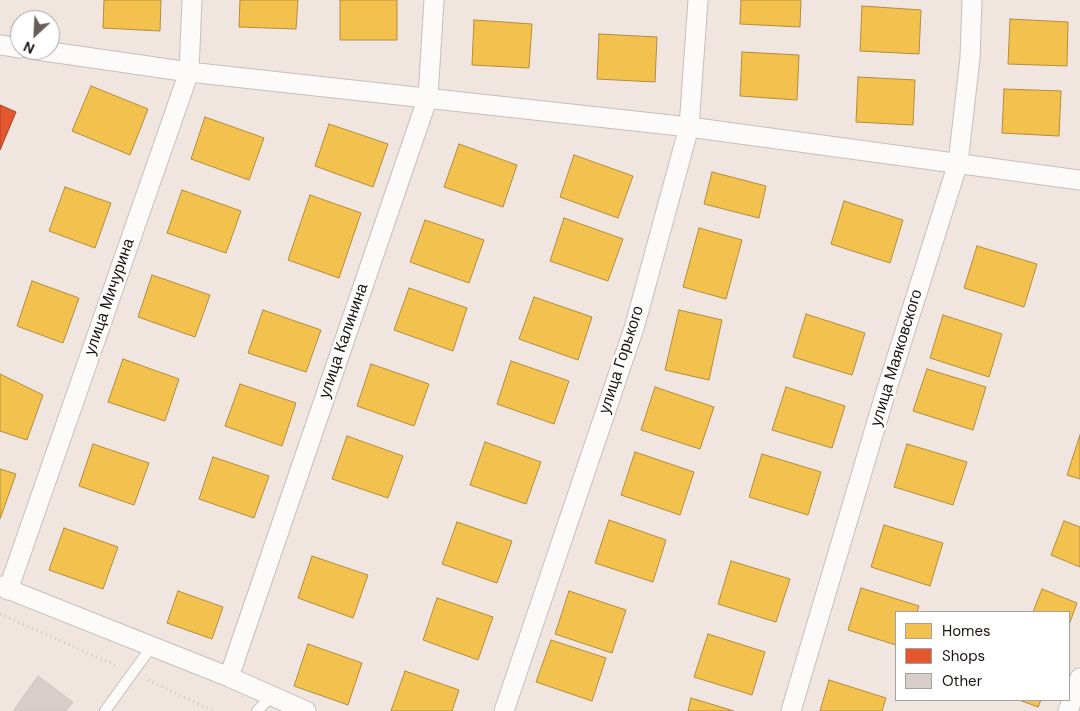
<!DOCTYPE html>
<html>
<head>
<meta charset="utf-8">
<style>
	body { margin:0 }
	#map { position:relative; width:1080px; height:711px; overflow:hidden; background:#f0e5df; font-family:"DM Sans",sans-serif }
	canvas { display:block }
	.legend { position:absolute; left:895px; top:611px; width:175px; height:90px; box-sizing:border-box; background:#fff; border:1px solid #a5a1a0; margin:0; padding:6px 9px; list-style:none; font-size:15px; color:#1d1511 }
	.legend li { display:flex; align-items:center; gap:10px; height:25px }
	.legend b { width:25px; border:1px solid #a5a1a0 }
	.north { position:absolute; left:10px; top:10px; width:50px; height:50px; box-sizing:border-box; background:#fff; border:1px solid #a5a1a0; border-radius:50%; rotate:205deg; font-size:14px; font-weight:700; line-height:20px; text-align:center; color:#1d1511 }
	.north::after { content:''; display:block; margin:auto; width:18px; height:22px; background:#675e59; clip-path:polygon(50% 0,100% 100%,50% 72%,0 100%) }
</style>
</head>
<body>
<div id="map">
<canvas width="1080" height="711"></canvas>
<ul class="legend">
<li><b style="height:14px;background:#f2c14e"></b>Homes</li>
<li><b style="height:14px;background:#e4572e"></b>Shops</li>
<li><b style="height:14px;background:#d7cec9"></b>Other</li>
</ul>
<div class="north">N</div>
</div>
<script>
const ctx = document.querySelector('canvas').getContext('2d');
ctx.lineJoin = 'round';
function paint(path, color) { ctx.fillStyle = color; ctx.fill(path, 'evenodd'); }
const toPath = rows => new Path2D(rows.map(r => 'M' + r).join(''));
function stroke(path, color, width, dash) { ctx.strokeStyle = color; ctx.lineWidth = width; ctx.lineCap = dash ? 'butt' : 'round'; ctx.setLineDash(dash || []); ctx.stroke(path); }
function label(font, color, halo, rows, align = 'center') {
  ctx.font = font + ' "DM Sans",sans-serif'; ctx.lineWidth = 5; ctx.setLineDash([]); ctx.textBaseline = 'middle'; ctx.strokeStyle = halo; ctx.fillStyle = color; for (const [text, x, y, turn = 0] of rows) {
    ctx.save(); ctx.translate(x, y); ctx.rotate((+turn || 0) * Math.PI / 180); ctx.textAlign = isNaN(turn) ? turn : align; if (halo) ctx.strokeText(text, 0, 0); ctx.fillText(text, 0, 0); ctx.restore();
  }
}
const homes = toPath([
	[104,0,161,0,160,31,103,28,104,0],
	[240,0,298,0,296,29,239,27,240,0],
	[340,0,397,0,397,40,340,40,340,0],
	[741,0,801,0,800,27,740,24,741,0],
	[862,6,921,10,919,54,860,51,862,6],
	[1010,19,1068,22,1067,66,1008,64,1010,19],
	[474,20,532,24,529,68,472,65,474,20],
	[599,34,657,37,655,82,597,79,599,34],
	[742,52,799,55,797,100,740,96,742,52],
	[858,77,915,80,913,125,856,122,858,77],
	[91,86,148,109,130,155,72,131,91,86],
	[1004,89,1061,91,1059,136,1002,133,1004,89],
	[205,117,264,138,249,180,191,159,205,117],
	[329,124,388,144,373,187,315,166,329,124],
	[459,144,517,165,503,207,444,187,459,144],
	[574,155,633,176,618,218,560,197,574,155],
	[712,172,766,186,759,218,704,204,712,172],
	[65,187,111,203,95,248,49,231,65,187],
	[182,190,241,211,226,253,167,233,182,190],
	[310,195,361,213,339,278,288,260,310,195],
	[844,201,903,220,890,263,831,244,844,201],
	[564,218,623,239,608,281,550,261,564,218],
	[425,220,484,240,469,283,410,262,425,220],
	[699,228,742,240,726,299,683,287,699,228],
	[977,246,1037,264,1024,307,964,288,977,246],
	[152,275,210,295,195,337,138,317,152,275],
	[32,281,79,298,63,343,17,326,32,281],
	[409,288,467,308,453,351,394,330,409,288],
	[534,297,592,317,578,360,519,339,534,297],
	[263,310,321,330,306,372,248,353,263,310],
	[679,310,722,320,709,380,665,370,679,310],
	[806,314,865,333,852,375,793,357,806,314],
	[943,315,1002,334,989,377,930,358,943,315],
	[123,359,179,379,165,421,108,402,123,359],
	[511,361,569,381,554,424,497,404,511,361],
	[371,364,429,384,414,426,357,406,371,364],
	[927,369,986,387,973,430,913,411,927,369],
	[0,374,43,395,27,440,0,431,0,374],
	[240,384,296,403,282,446,225,426,240,384],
	[655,387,714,407,700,449,641,430,655,387],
	[786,387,845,406,832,448,772,430,786,387],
	[1080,435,1080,479,1067,475,1080,435],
	[347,436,403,456,388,498,332,479,347,436],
	[485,442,541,462,526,504,470,485,485,442],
	[93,444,149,463,134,505,79,486,93,444],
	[907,444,967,462,953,505,894,487,907,444],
	[635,452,694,472,680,515,621,495,635,452],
	[762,454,821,472,808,515,749,497,762,454],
	[213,457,269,476,254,518,199,499,213,457],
	[0,469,16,474,0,519,0,469],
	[609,520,666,540,653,582,595,563,609,520],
	[1064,521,1080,527,1080,567,1051,555,1064,521],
	[457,522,512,541,497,583,442,564,457,522],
	[884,525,943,543,930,586,871,567,884,525],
	[64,528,118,547,103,589,49,570,64,528],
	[312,556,368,575,353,618,298,598,312,556],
	[731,561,790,579,776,622,718,604,731,561],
	[861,588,919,606,917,612,896,612,896,645,848,630,861,588],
	[1042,589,1077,603,1069,625,1069,612,1033,612,1042,589],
	[178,591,223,607,212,639,167,623,178,591],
	[569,591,626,610,612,653,555,634,569,591],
	[437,598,493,617,478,660,423,640,437,598],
	[708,634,765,652,752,695,694,677,708,634],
	[551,640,606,658,592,701,536,682,551,640],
	[308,644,362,663,348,705,294,686,308,644],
	[405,671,459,690,452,711,391,711,405,671],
	[829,680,886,698,882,711,820,711,829,680],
	[691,698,734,711,688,711,691,698],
	[1019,700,1041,700,1038,707,1019,700]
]);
paint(homes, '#f2c14e');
stroke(homes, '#b28d3c', 1);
const shops = toPath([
	[0,105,16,112,0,150,0,105]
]);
paint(shops, '#e4572e');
stroke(shops, '#a84325', 1);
const building = toPath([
	[38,676,73,702,66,711,13,711,38,676]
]);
paint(building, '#d7cec9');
stroke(building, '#cec6c0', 1);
const service = toPath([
	[105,711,152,646],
	[257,711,272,696]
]);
const minor = toPath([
	[0,45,20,48],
	[37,50,189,72,689,127,1080,180],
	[0,586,229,677,306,711],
	[8,590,189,72,192,0],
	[229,677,428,97,434,0],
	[504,711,635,325,689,127,698,0],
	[791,711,884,398,958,163,970,58,972,0],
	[1068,711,1080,678]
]);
stroke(service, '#c7beba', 12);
stroke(minor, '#c7beba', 21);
stroke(toPath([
	[0,614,117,666],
	[148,680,213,711]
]), '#ccc8c5', 3, [1, 4]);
stroke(service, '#fdfbfa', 10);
stroke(minor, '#fdfbfa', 19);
label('16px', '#1d1511', '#fff', [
	["улица Мичурина",110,297,-71],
	["улица Калинина",344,341,-71],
	["улица Маяковского",897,358,-73],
	["улица Горького",622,360,-72]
]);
</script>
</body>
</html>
